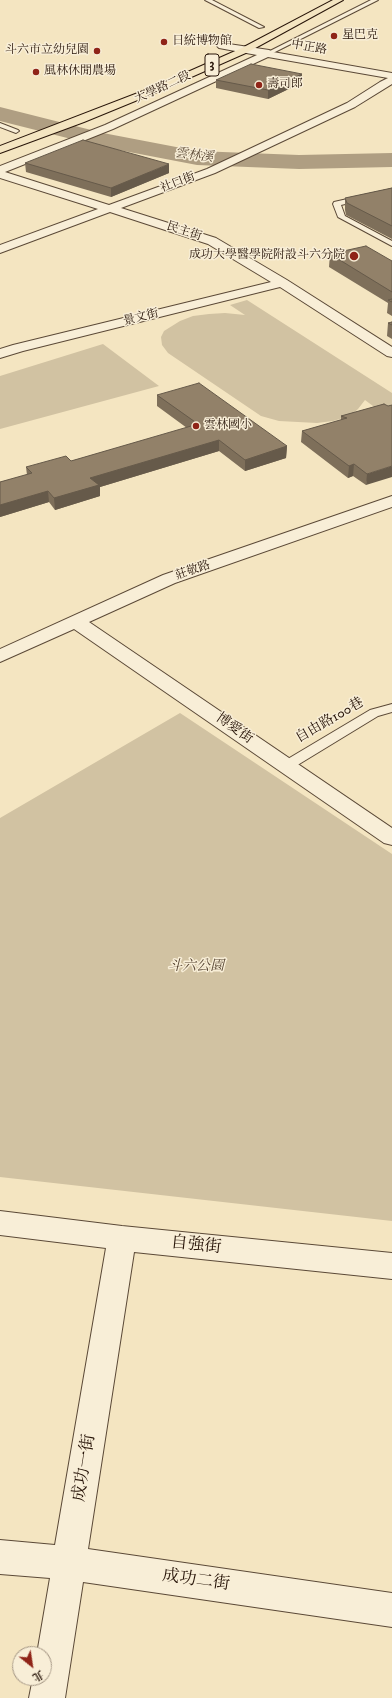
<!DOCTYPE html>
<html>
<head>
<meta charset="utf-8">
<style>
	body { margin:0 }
	#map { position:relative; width:392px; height:1698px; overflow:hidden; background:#f4e5c1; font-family:"IM FELL DW Pica","Noto Serif TC",serif }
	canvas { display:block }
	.north { position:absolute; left:12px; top:1646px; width:40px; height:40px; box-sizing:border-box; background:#f8eed7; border:1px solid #a59785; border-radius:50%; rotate:150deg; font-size:11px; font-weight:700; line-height:16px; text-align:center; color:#281509 }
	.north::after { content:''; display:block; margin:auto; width:14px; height:18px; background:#8f2418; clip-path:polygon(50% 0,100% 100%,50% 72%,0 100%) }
</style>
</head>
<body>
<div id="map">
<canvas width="392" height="1698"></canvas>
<div class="north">北</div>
</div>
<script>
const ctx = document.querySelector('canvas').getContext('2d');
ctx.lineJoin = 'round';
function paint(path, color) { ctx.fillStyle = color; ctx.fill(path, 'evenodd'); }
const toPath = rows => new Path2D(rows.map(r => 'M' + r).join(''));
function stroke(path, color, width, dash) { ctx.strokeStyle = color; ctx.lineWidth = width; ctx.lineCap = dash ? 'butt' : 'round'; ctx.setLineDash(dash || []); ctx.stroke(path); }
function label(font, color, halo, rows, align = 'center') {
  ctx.font = font + ' "IM FELL DW Pica","Noto Serif TC",serif'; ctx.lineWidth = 3; ctx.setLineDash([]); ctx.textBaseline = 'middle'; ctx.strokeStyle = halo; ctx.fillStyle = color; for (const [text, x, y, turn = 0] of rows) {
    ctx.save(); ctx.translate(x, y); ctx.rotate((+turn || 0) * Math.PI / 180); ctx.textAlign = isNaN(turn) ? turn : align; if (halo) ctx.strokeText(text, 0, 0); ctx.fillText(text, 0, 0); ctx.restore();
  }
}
paint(toPath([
	[247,300,392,393,392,408,381,412,365,400,358,409,350,416,333,421,317,423,279,421,261,416,168,353,162,345,161,337,164,331,180,321,193,316,209,314,225,313,245,315,230,305],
	[103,344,159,386,0,429,0,376],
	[180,713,392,854,392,1221,0,1177,0,818]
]), '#d1c2a2');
paint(toPath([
	[0,107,103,133,197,151,299,155,392,153,392,167,299,169,197,165,103,147,0,121,0,107]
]), '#af9e82');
const lane = toPath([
	[205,0,212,0,264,27,259,28,205,0],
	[371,0,378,0,271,54,266,53,371,0],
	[0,123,18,130,19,131,16,133,0,127,0,123],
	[392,189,392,193,341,205,345,216,392,241,392,246,338,217,333,204,334,202,392,189],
	[392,704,392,712,378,716,291,769,286,770,281,769,279,766,281,763,370,710,392,704]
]);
const street = toPath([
	[222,43,269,50,273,52,392,73,392,84,355,107,215,173,121,208,216,238,287,280,392,347,392,357,387,356,280,287,23,351,0,358,0,349,13,345,271,282,208,244,110,212,0,253,0,245,98,209,0,178,0,166,105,125,257,55,219,48,217,46,219,44,222,43],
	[268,57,388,78,380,82,347,103,207,169,109,205,5,172,113,129,268,57],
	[392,496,392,507,175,583,89,622,392,828,392,845,384,843,74,629,0,662,0,649,163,575,392,496],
	[0,1211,122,1226,392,1253,392,1279,134,1252,88,1549,392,1593,392,1627,83,1582,65,1698,29,1698,33,1678,44,1678,44,1654,37,1654,50,1578,0,1574,0,1540,55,1545,106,1248,0,1235,0,1211]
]);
const primary = toPath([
	[333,0,343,0,248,52,162,90,84,122,0,153,0,146,156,86,242,48,333,0]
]);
stroke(lane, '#5b4937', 2);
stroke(street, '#5b4937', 2);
stroke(primary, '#281509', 2);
paint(lane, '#f8eed7');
paint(street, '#f8eed7');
paint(primary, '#f4e5c1');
paint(toPath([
	[302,74,301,83,268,99,216,88,216,80],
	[25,163,169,173,111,197,26,172],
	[392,188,392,239,346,215,345,210,345,198],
	[330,254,392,261,392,316,387,313,388,303,329,267],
	[392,322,392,339,387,336,388,323],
	[157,395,287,446,286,458,245,471,219,451,100,487,100,496,55,510,49,502,0,517,0,482,27,475,26,467,71,461,187,428,157,406],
	[384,404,366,485,353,476,348,478,301,442,302,431,341,420,341,416]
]), '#7e6f5a');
paint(toPath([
	[302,74,301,83,268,99,268,90],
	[169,164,169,173,111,197,111,188],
	[219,440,219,451,100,487,100,496,55,510,54,498,90,478],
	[287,446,286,458,245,471,245,460],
	[354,464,353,476,348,478,349,466],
	[392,466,392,477,366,485,367,474],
	[48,491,49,502,0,517,0,505]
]), '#665a4a');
const building = toPath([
	[251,64,302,74,268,90,216,80,251,64],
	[83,140,169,164,111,188,25,163,83,140],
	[392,188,392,226,347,203,345,198,392,188],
	[366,246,392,261,392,292,330,254,366,246],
	[392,299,392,302,388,300,392,299],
	[392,322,392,325,388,323,392,322],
	[199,383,287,446,245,460,219,440,90,478,99,485,54,498,48,491,0,505,0,482,32,473,26,467,66,456,71,461,198,424,157,395,199,383],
	[384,404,388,406,392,405,392,466,367,474,354,464,349,466,302,431,347,418,341,416,384,404]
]);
paint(building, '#928169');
stroke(building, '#665a4a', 1);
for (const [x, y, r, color] of [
	[334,36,4,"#8f2418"],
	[164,42,4,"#8f2418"],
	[97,51,4,"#8f2418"],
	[36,72,4,"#8f2418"],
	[259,85,4,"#8f2418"],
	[354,256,5,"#8f2418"],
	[196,426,4,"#8f2418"]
]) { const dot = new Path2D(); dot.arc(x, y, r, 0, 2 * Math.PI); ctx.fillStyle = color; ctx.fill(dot); stroke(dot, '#f8eed7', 1.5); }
label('12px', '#281509', '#f8eed7', [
	["星巴克",342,36],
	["日統博物館",172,42],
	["斗六市立幼兒園",89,51,"right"],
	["風林休閒農場",44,72],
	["壽司郎",267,85],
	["成功大學醫學院附設斗六分院",345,256,"right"],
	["雲林國小",204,426]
], 'left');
label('12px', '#281509', '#f8eed7', [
	["中正路",309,48,10],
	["大學路二段",163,88,-25],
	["社口街",178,183,-21],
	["民主街",184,232,18],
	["景文街",141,318,-14],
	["莊敬路",193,571,-19]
]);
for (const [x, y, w] of [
	[212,65,14]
]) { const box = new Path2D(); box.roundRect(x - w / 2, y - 11, w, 22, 3); ctx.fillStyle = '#f8eed7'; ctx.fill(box); stroke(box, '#281509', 1); }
label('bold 13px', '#281509', null, [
	["3",212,65]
]);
label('italic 13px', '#5e4c39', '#f8eed7', [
	["雲林溪",194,156,7]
]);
label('14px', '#281509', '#f8eed7', [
	["自由路100巷",330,721,-30],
	["博愛街",234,729,35]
]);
label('italic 14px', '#5b4937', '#f8eed7', [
	["斗六公園",196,967]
]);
label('17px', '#281509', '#f8eed7', [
	["自強街",196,1246,6],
	["成功一街",85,1468,-81],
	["成功二街",196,1581,8]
]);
</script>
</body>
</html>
